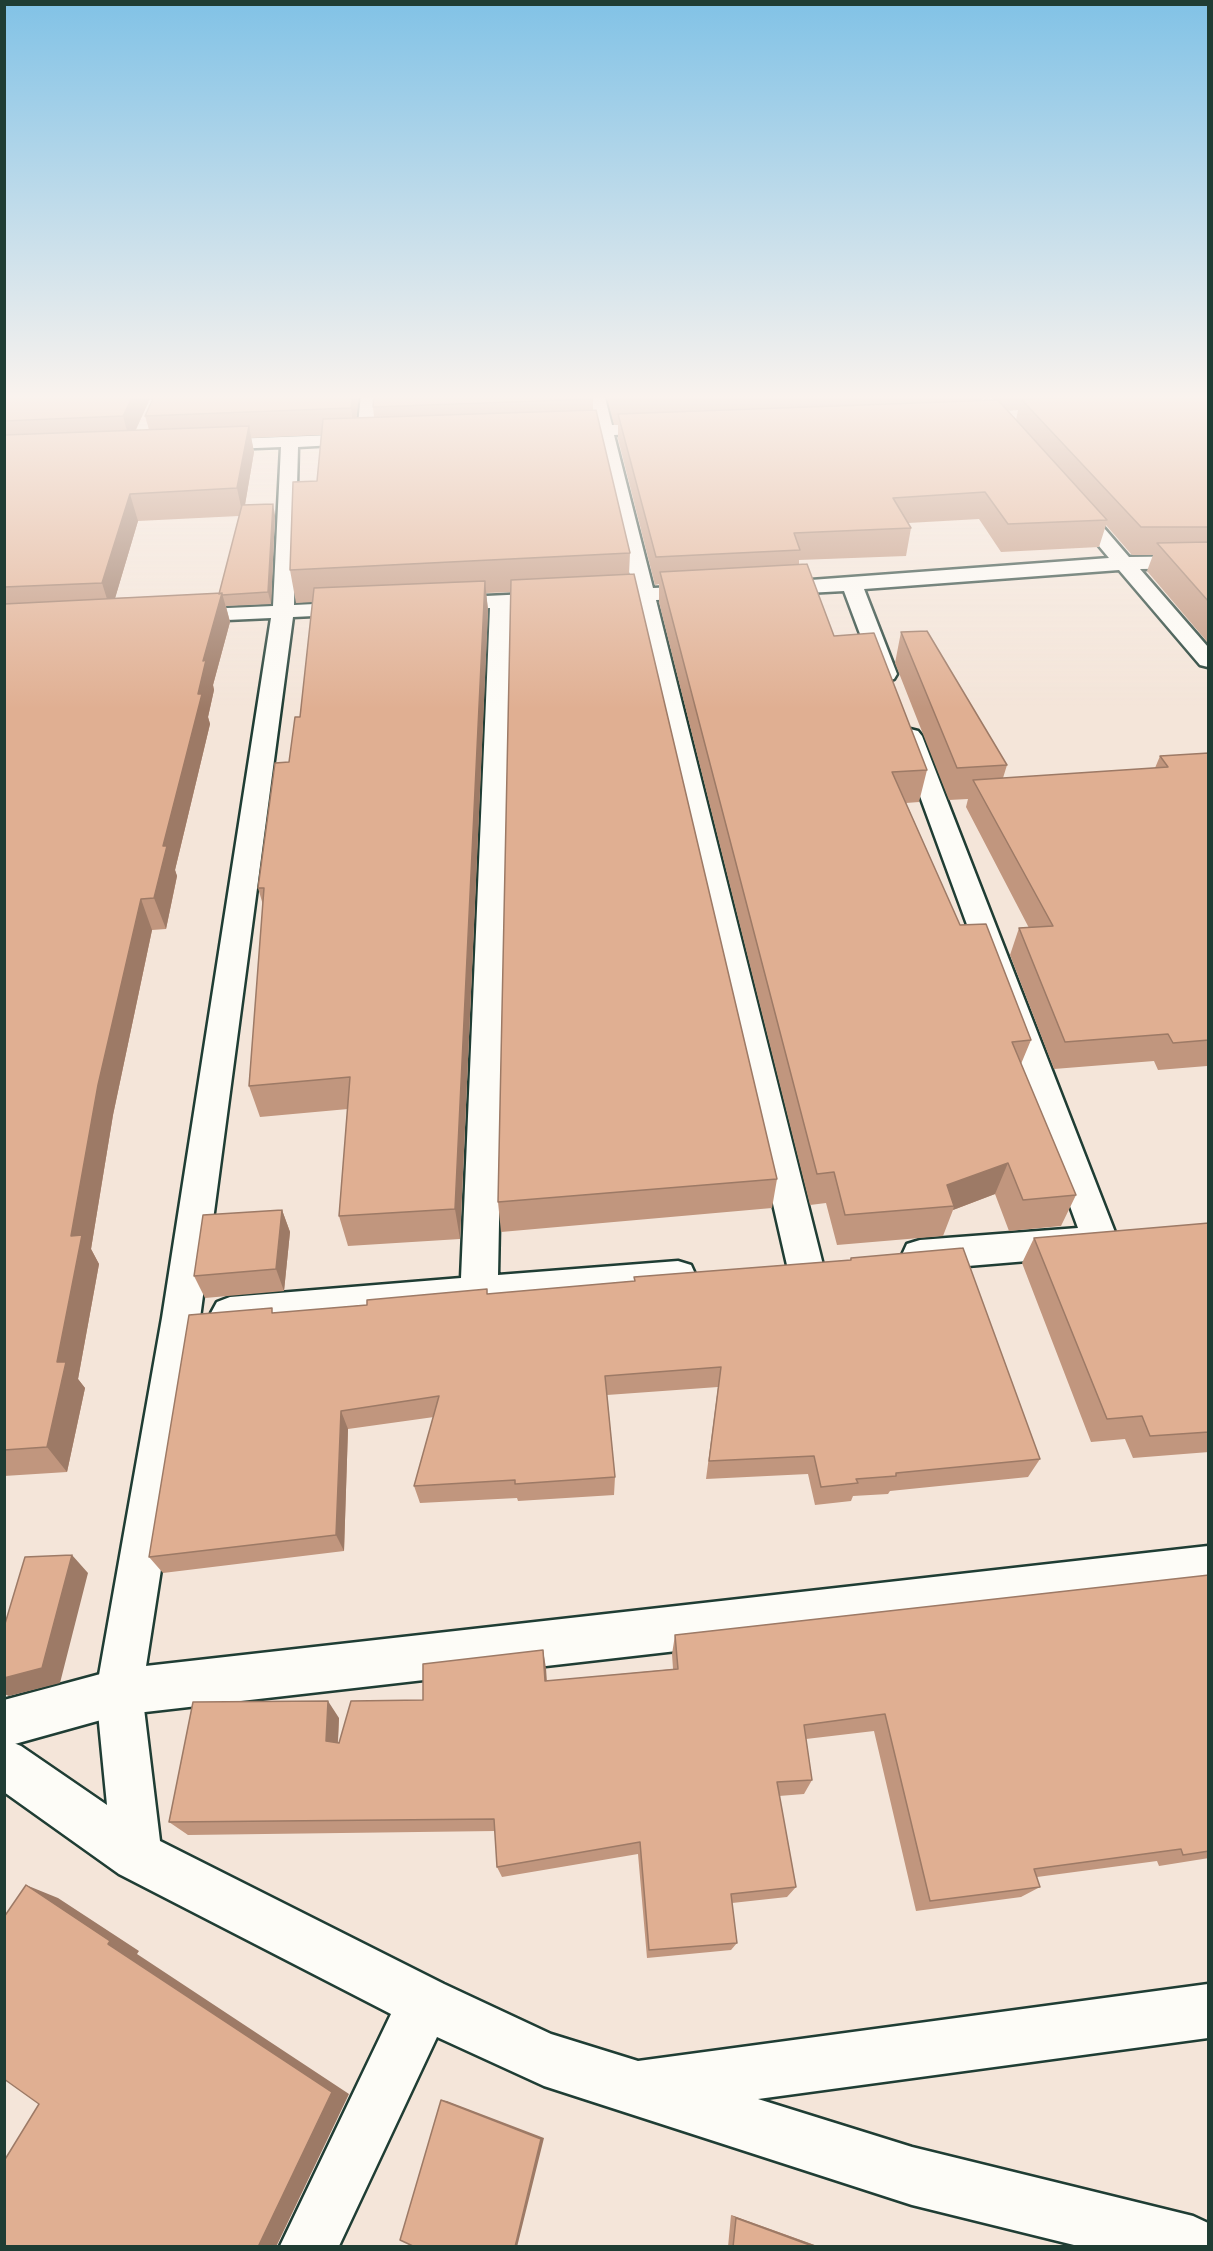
<!DOCTYPE html>
<html>
<head>
<meta charset="utf-8">
<style>
	body { margin:0 }
	#map { position:relative; width:1213px; height:2251px; overflow:hidden; background:#f4e5d9; font-family:"Patrick Hand",sans-serif }
	canvas { display:block }
	.frame { position:absolute; inset:0; border:6px solid #1f3d34; pointer-events:none }
</style>
</head>
<body>
<div id="map">
<canvas width="1213" height="2251"></canvas>
<div class="frame"></div>
</div>
<script>
const ctx = document.querySelector('canvas').getContext('2d');
ctx.lineJoin = 'round';
const toPath = rows => new Path2D(rows.map(r => 'M' + r).join(''));
function stroke(path, color, width, dash) { ctx.strokeStyle = color; ctx.lineWidth = width; ctx.lineCap = dash ? 'butt' : 'round'; ctx.setLineDash(dash || []); ctx.stroke(path); }
function paint(path, color) { ctx.fillStyle = color; ctx.fill(path, 'evenodd'); }
const minor = toPath([
	[361,394,377,394,373,439,371,443,298,447,294,605,356,602,363,604,366,608,363,612,356,614,293,617,200,1318,142,1692,160,1841,444,1984,551,2034,638,2061,1208,1984,1208,2038,758,2099,912,2147,1193,2216,1208,2223,1208,2246,1078,2246,912,2205,544,2086,437,2037,339,2246,280,2246,391,2014,119,1874,4,1792,4,1739,21,1746,107,1805,96,1692,162,1318,271,618,183,622,176,620,172,616,176,612,183,610,273,606,281,447,207,450,201,449,198,445,201,441,207,440,357,434,361,394],
	[588,394,604,394,612,425,662,423,670,428,662,433,614,435,653,588,704,586,711,588,714,592,711,596,704,598,656,600,823,1265,818,1276,805,1280,792,1276,787,1265,635,601,511,607,498,1275,678,1261,691,1265,696,1276,691,1287,678,1291,230,1329,217,1324,211,1313,217,1302,230,1297,461,1278,490,608,444,610,437,608,434,604,437,600,444,598,633,589,597,435,555,437,547,432,555,427,595,425,588,394],
	[1072,497,1079,499,1129,557,1208,556,1208,568,1140,569,1208,647,1208,667,1200,665,1119,570,864,589,897,674,894,679,886,681,878,679,875,674,844,591,770,595,763,593,760,589,763,585,770,583,1109,558,1063,503,1065,499,1072,497],
	[910,729,918,731,922,736,1118,1240,1113,1250,1100,1255,1088,1251,1075,1257,920,1270,907,1266,902,1255,907,1244,920,1240,1078,1228,898,736,902,731,910,729]
]);
const secondary = toPath([
	[1208,1546,1208,1590,119,1715,4,1747,4,1700,119,1669,1208,1546]
]);
stroke(minor, '#1f3d34', 5);
stroke(secondary, '#1f3d34', 5);
paint(minor, '#fdfcf7');
paint(secondary, '#fdfcf7');
paint(toPath([
	[4,394,152,394,136,430,149,430,145,416,359,394,356,418,374,417,373,407,593,399,593,410,630,553,629,575,777,1179,772,1208,501,1232,498,1202,511,592,486,593,488,610,460,1239,348,1246,339,1216,348,1109,260,1117,249,1086,263,905,258,888,300,717,313,602,296,603,290,570,317,481,321,435,251,438,254,452,245,505,275,515,271,604,226,606,230,622,213,685,214,690,208,717,210,724,175,870,177,876,166,929,152,930,113,1115,91,1249,99,1264,78,1379,85,1388,67,1472,4,1476],
	[239,516,219,594,115,598,138,521],
	[606,394,1209,394,1209,644,1147,571,1153,555,1132,555,1106,525,1099,547,1001,552,979,519,908,523,911,528,906,556,799,560,799,565,834,636,927,770,919,802,906,803,960,925,1031,1040,1021,1064,1076,1195,1061,1226,1009,1231,995,1194,953,1210,943,1236,837,1245,826,1203,810,1205,659,602,659,584,655,585,618,439,618,425,614,425],
	[986,397,993,399,993,400,982,401,982,399],
	[1018,410,1016,420,1007,411],
	[901,632,1007,765,1003,778,1155,768,1160,756,1209,753,1209,1068,1207,1066,1158,1070,1154,1061,1054,1069,1010,955,1019,928,1029,928,966,807,968,799,949,800,895,663],
	[282,1210,290,1232,284,1291,205,1298,194,1276],
	[1209,1223,1209,1452,1133,1458,1125,1439,1091,1442,1022,1263,1034,1238],
	[851,1258,1040,1459,1028,1477,890,1491,888,1494,853,1496,851,1501,815,1505,808,1474,706,1479,718,1387,607,1395,615,1477,614,1495,518,1501,517,1498,420,1503,414,1486,434,1417,348,1429,344,1551,163,1573,149,1557,275,1313,634,1281,634,1277,850,1260],
	[1209,1575,1209,1858,1159,1866,1157,1861,1037,1877,1040,1887,1021,1897,916,1911,874,1731,806,1739,812,1780,804,1794,779,1796,796,1887,787,1897,732,1903,737,1943,731,1950,647,1958,638,1854,502,1877,497,1867,495,1831,188,1835,169,1822,339,1718,338,1743,423,1700,546,1668,546,1681,673,1669,672,1654,675,1635],
	[731,2215,820,2247,728,2247]
]), '#c1967e');
paint(toPath([
	[134,394,152,394,130,442,123,416],
	[353,394,359,394,355,434,351,408],
	[983,394,986,394,986,397,982,399],
	[249,426,254,452,243,516,237,488],
	[130,494,138,521,111,612,102,583],
	[273,504,275,515,271,604,268,592],
	[485,581,488,610,460,1239,455,1209],
	[222,593,230,622,213,685,214,690,208,717,210,724,175,870,177,876,166,929,154,898,163,846,198,694,203,661],
	[141,899,152,930,113,1115,91,1249,99,1264,78,1379,85,1388,67,1472,47,1447,57,1362,71,1236,98,1085],
	[1008,1163,995,1194,953,1210,954,1206,947,1185],
	[282,1210,290,1232,284,1291,276,1269],
	[341,1411,348,1429,344,1551,336,1535],
	[72,1555,88,1573,60,1683,9,1696,4,1694,4,1678],
	[543,1650,546,1668,548,1698,545,1681],
	[328,1701,339,1718,337,1757,326,1741],
	[26,1885,58,1898,139,1951,137,1954,349,2094,276,2247,258,2247],
	[441,2100,447,2101,544,2138,517,2247,515,2247],
	[731,2215,820,2247,815,2247,736,2218]
]), '#9d7a66');
const building = toPath([
	[4,394,134,394,123,416,4,421,4,394],
	[155,394,353,394,351,408,145,416,155,394],
	[374,394,592,394,593,399,373,407,374,394],
	[612,394,759,394,614,399,612,394],
	[1159,394,1209,394,1209,527,1141,527,1021,399,1159,394],
	[998,400,1107,520,1008,524,985,492,893,498,911,528,794,533,800,550,656,557,618,414,998,400],
	[596,410,630,553,290,570,293,482,317,481,323,419,596,410],
	[249,426,237,488,130,494,102,583,4,587,4,435,249,426],
	[273,504,268,592,222,595,222,593,219,594,242,505,273,504],
	[1209,542,1209,602,1157,543,1209,542],
	[807,564,834,636,874,633,927,770,892,772,960,925,986,924,1031,1040,1012,1042,1076,1195,1023,1200,1008,1163,947,1185,954,1206,845,1215,834,1172,817,1174,660,572,807,564],
	[634,574,777,1179,498,1202,511,580,634,574],
	[485,581,455,1209,339,1216,350,1077,249,1086,264,888,258,888,275,763,289,762,295,717,300,717,314,588,485,581],
	[222,593,203,661,206,660,198,694,202,694,163,846,167,846,154,898,141,899,98,1085,71,1236,82,1235,57,1362,66,1362,47,1447,4,1450,4,604,222,593],
	[927,631,1007,765,957,768,901,632,927,631],
	[1209,753,1209,1040,1173,1043,1168,1034,1065,1042,1019,928,1053,926,973,780,1168,767,1160,756,1209,753],
	[282,1210,276,1269,194,1276,203,1215,282,1210],
	[1209,1223,1209,1432,1150,1436,1142,1416,1107,1419,1034,1238,1209,1223],
	[963,1248,1040,1459,896,1473,896,1476,856,1479,858,1483,821,1487,814,1456,709,1461,721,1367,605,1376,615,1477,515,1484,515,1480,414,1486,439,1396,341,1411,336,1535,149,1557,189,1315,272,1308,272,1313,367,1305,367,1300,487,1289,487,1294,635,1281,634,1277,851,1260,851,1258,963,1248],
	[72,1555,42,1668,4,1678,4,1627,25,1557,72,1555],
	[1209,1575,1209,1851,1183,1855,1181,1849,1034,1869,1040,1887,930,1901,885,1714,804,1725,812,1780,777,1782,796,1887,731,1894,737,1943,649,1950,640,1842,497,1867,494,1819,169,1822,193,1702,328,1701,326,1741,339,1743,351,1701,423,1700,423,1664,543,1650,545,1681,678,1669,675,1635,1209,1575],
	[26,1885,110,1941,108,1944,332,2092,258,2247,4,2247,4,2161,39,2104,4,2079,4,1917,26,1885],
	[441,2100,541,2139,515,2247,415,2247,400,2240,441,2100],
	[736,2218,815,2247,733,2247,736,2218]
]);
paint(building, '#e0af92');
stroke(building, '#9d7a66', 1.5);
const sky = ctx.createLinearGradient(0, 0, 0, 709);
sky.addColorStop(0, '#81c2e6');
sky.addColorStop(0.56, '#faf3ee');
sky.addColorStop(1, '#faf3ee00');
ctx.fillStyle = sky;
ctx.fillRect(0, 0, 1213, 709);
</script>
</body>
</html>
